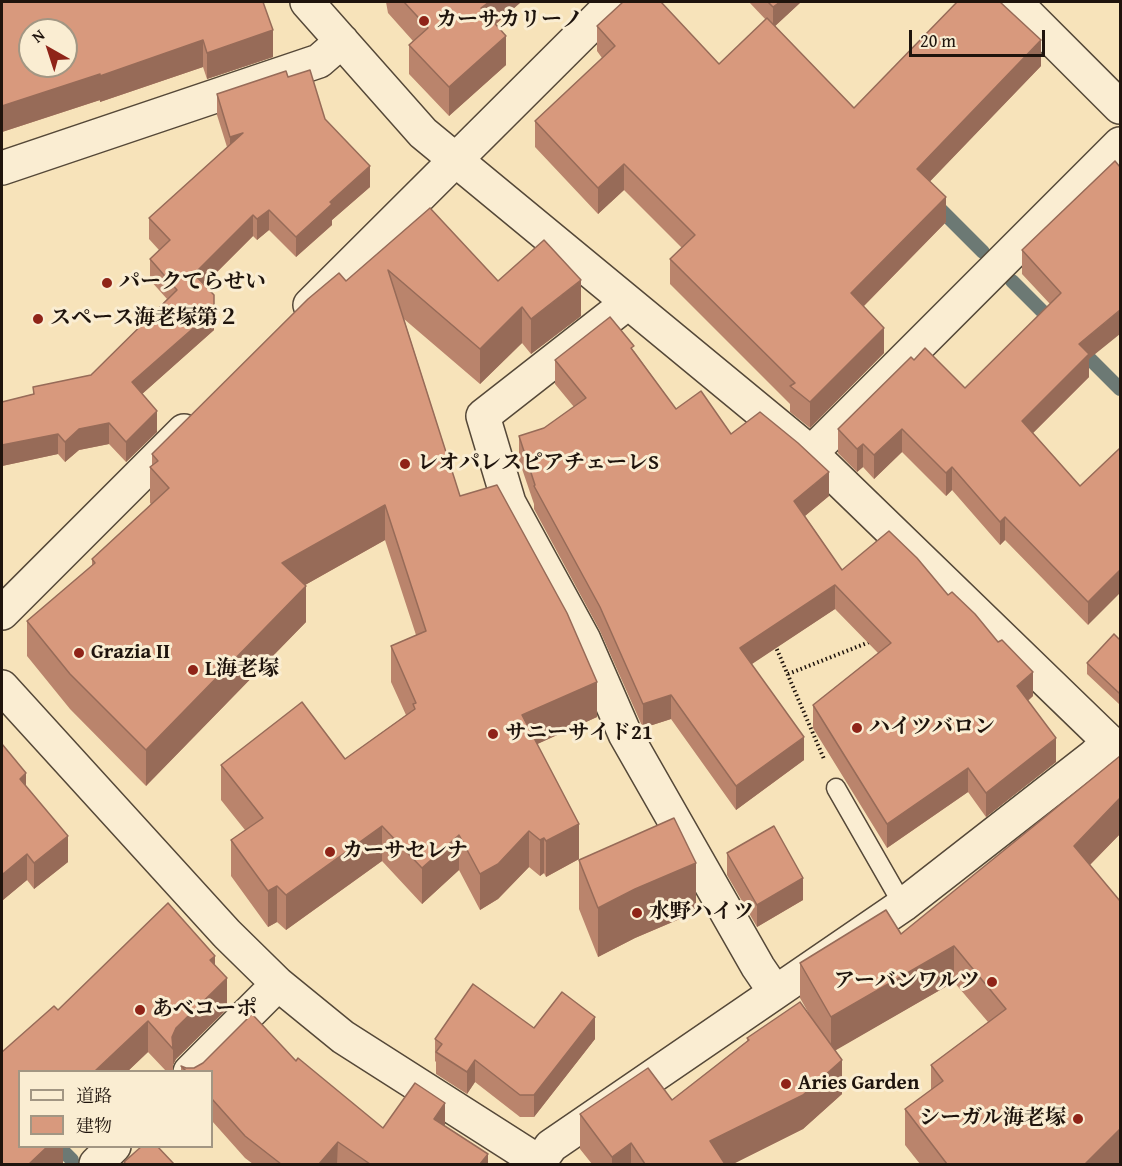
<!DOCTYPE html>
<html>
<head>
<meta charset="utf-8">
<style>
	body { margin:0 }
	#map { position:relative; width:1122px; height:1166px; overflow:hidden; background:#f7e3ba; font-family:"Gentium Book Plus","Noto Serif JP",serif }
	canvas { display:block }
	.frame { position:absolute; inset:0; border:3px solid #1f140d; pointer-events:none }
	.legend { position:absolute; left:18px; top:1070px; width:195px; height:78px; box-sizing:border-box; background:#faedd2; border:2px solid #a29683; margin:0; padding:8px 10px; list-style:none; font-size:18px; color:#1f140d }
	.legend li { display:flex; align-items:center; gap:12px; height:30px }
	.legend b { width:30px; border:2px solid #a29683 }
	.north { position:absolute; left:18px; top:18px; width:60px; height:60px; box-sizing:border-box; background:#faedd2; border:2px solid #a29683; border-radius:50%; rotate:321deg; font-size:16px; font-weight:700; line-height:24px; text-align:center; color:#1f140d }
	.north::after { content:''; display:block; margin:auto; width:21px; height:27px; background:#8f2418; clip-path:polygon(50% 0,100% 100%,50% 72%,0 100%) }
	.scale { position:absolute; left:909px; top:30px; width:136px; height:27px; box-sizing:border-box; border:3px solid #1f140d; border-top:0; padding-left:8px; font-size:18px; line-height:21px; white-space:nowrap; color:#1f140d; -webkit-text-stroke:4px #faedd2; paint-order:stroke }
</style>
</head>
<body>
<div id="map">
<canvas width="1122" height="1166"></canvas>
<div class="frame"></div>
<ul class="legend">
<li><b style="height:8px;background:#faedd2"></b>道路</li>
<li><b style="height:16px;background:#d8997d"></b>建物</li>
</ul>
<div class="north">N</div>
<div class="scale">20 m</div>
</div>
<script>
const ctx = document.querySelector('canvas').getContext('2d');
ctx.lineJoin = 'round';
const toPath = rows => new Path2D(rows.map(r => 'M' + r).join(''));
function stroke(path, color, width, dash) { ctx.strokeStyle = color; ctx.lineWidth = width; ctx.lineCap = dash ? 'butt' : 'round'; ctx.setLineDash(dash || []); ctx.stroke(path); }
function paint(path, color) { ctx.fillStyle = color; ctx.fill(path, 'evenodd'); }
function label(font, color, halo, rows, align = 'center') {
  ctx.font = font + ' "Gentium Book Plus","Noto Serif JP",serif'; ctx.lineWidth = 6; ctx.setLineDash([]); ctx.textBaseline = 'middle'; ctx.strokeStyle = halo; ctx.fillStyle = color; for (const [text, x, y, turn = 0] of rows) {
    ctx.save(); ctx.translate(x, y); ctx.rotate((+turn || 0) * Math.PI / 180); ctx.textAlign = isNaN(turn) ? turn : align; if (halo) ctx.strokeText(text, 0, 0); ctx.fillText(text, 0, 0); ctx.restore();
  }
}
stroke(toPath([
	[932,201,983,252],
	[1012,281,1055,324],
	[1077,346,1120,389],
	[58,1146,72,1160]
]), '#6c7974', 14);
const service = toPath([
	[836,788,903,905]
]);
const minor = toPath([
	[307,2,423,133,811,453,1120,752],
	[1015,2,1120,107],
	[2,168,319,61,342,41],
	[625,300,616,312,483,416,509,503,584,640,625,734,758,967,775,992],
	[310,305,614,2],
	[811,453,1120,144],
	[2,613,184,431],
	[2,687,227,934,278,984,343,1037,542,1164],
	[190,1072,278,984],
	[539,1163,551,1146,903,905,1094,756,1109,741],
	[96,1164,114,1146]
]);
stroke(service, '#554838', 21);
stroke(minor, '#554838', 36);
stroke(toPath([
	[775,645,824,759],
	[788,674,872,641]
]), '#1f140d', 4, [1.5, 3]);
stroke(service, '#faedd2', 18);
stroke(minor, '#faedd2', 33);
paint(toPath([
	[2,2,263,2,273,57,207,79,203,67,100,102,100,100,2,132],
	[386,2,521,2,496,24,506,65,449,116,409,74,409,45,413,41,388,13],
	[749,2,801,2,775,26,854,108,1041,66,930,181,946,222,864,306,884,353,810,428,790,412,790,404,670,284,670,259,682,248,624,190,598,214,535,147,535,121,602,58,597,51,597,26,719,64,766,20],
	[288,77,325,119,370,187,332,220,332,225,296,257,269,230,257,240,253,236,204,285,214,330,142,394,157,432,126,462,109,444,79,450,65,462,58,454,2,466,2,402,33,394,33,387,91,375,167,299,150,280,150,259,159,250,149,239,149,218,227,147,217,115,217,94],
	[1115,161,1089,359,1089,377,1033,433,1080,486,1120,448,1088,625,1005,540,1000,545,952,490,946,496,902,452,874,479,863,467,857,472,838,453,838,429,914,360,965,388,1050,304,1022,274,1022,250],
	[430,208,498,281,581,316,531,354,522,343,480,384,404,319,460,496,597,717,537,744,579,859,546,877,544,873,540,876,529,867,498,899,480,910,459,870,422,904,382,861,286,930,277,922,268,927,231,876,231,840,245,830,221,800,221,765,345,759,406,715,391,682,391,646,416,635,385,540,305,585,306,622,146,786,70,709,27,656,27,621,92,566,92,559,151,504,150,503,150,467,152,466,152,454],
	[634,351,676,409,731,434,829,496,805,516,842,570,1033,696,1028,701,1056,762,986,817,968,792,887,848,813,728,813,705,878,653,835,609,751,664,804,760,736,810,671,719,643,728,600,631,534,509,534,504,519,460,519,436,544,428,574,407,555,384,555,360],
	[1120,640,1120,703,1119,704,1087,674,1087,663],
	[2,744,26,786,68,862,34,889,27,880,3,900,2,898],
	[1120,756,1120,834,1090,865,1120,901,1120,1164,920,1164,905,1145,905,1109,931,1090,931,1065,988,1022,954,982,835,1050,842,1094,803,1129,733,1164,592,1164,580,1149,580,1114,672,1100,747,1041,747,1038,808,1012,800,998,800,963,901,934],
	[727,853,803,900,757,927,727,875],
	[579,860,696,912,635,938,598,957,579,909],
	[168,903,215,956,215,965,227,978,227,1009,176,1059,173,1065,173,1071,166,1071,148,1052,128,1071,20,1071,20,1146,63,1146,63,1163,61,1164,2,1164,2,1052,54,1006,58,1010],
	[534,1028,595,1039,534,1117,520,1117,475,1082,467,1094,436,1074,436,1062,435,1061,435,1039],
	[296,1061,383,1128,445,1125,444,1126,488,1164,253,1164,245,1158,212,1121,212,1071,181,1071,181,1066,186,1068,194,1068]
]), '#ba846c');
paint(toPath([
	[489,2,521,2,481,37,481,8],
	[780,2,801,2,773,28,773,7],
	[273,30,273,57,207,79,207,53],
	[506,36,506,65,449,116,449,87],
	[203,40,203,67,100,102,100,76],
	[1041,40,1041,66,917,195,917,169],
	[100,74,100,100,2,132,2,106],
	[243,133,230,158,230,137],
	[624,164,624,190,598,214,598,188],
	[370,166,370,187,332,220,332,225,296,257,296,237,330,202],
	[946,197,946,222,851,319,851,293],
	[269,210,269,230,257,240,257,219],
	[253,215,253,236,194,295,194,274],
	[581,280,581,316,531,354,531,319],
	[522,307,522,343,480,384,480,349],
	[214,310,214,330,132,403,132,382],
	[1120,310,1120,334,1089,359,1089,377,1022,444,1022,421,1079,344],
	[884,328,884,353,810,428,810,402],
	[157,411,157,432,126,462,126,442],
	[109,423,109,444,79,450,65,462,65,442,79,429],
	[902,429,902,452,874,479,874,455],
	[58,434,58,454,2,466,2,445],
	[863,444,863,467,857,472,857,449],
	[952,467,952,490,946,496,946,473],
	[829,472,829,496,794,525,794,501],
	[385,505,385,540,282,598,282,563],
	[1005,517,1005,540,1000,545,1000,522],
	[1120,570,1120,593,1088,625,1088,602],
	[835,585,835,609,740,672,740,648],
	[306,586,306,622,146,786,146,750],
	[1033,672,1033,696,1017,709,1017,686],
	[597,682,597,717,522,751,522,715],
	[1120,691,1120,703,1119,704,1119,693],
	[671,695,671,719,643,728,643,704],
	[804,737,804,760,736,810,736,786],
	[1056,738,1056,762,986,817,986,793],
	[968,768,968,792,887,848,887,824],
	[26,773,26,799,20,779],
	[1120,798,1120,834,1074,881,1074,846],
	[579,824,579,859,546,877,546,841],
	[382,826,382,861,286,930,286,895],
	[529,831,529,867,498,899,480,910,480,874],
	[459,835,459,870,422,904,422,868],
	[68,836,68,862,34,889,34,863],
	[544,838,544,873,540,876,540,840],
	[27,854,27,880,3,900,3,874],
	[696,863,696,912,635,938,598,957,598,908,635,889],
	[803,878,803,900,757,927,757,905],
	[277,886,277,922,268,927,268,891],
	[954,946,954,982,831,1053,831,1017],
	[215,956,215,987,210,960],
	[227,978,227,1009,176,1059,173,1065,173,1049,172,1037,176,1028],
	[595,1017,595,1039,534,1117,534,1095],
	[148,1021,148,1052,128,1071,95,1071],
	[475,1060,475,1082,467,1094,467,1072],
	[842,1060,842,1094,803,1129,733,1164,710,1164,710,1141],
	[445,1103,445,1125,434,1141,434,1119],
	[1120,1129,1120,1164,1085,1164],
	[338,1142,337,1164,319,1164],
	[631,1143,631,1164,612,1164,612,1157],
	[48,1146,63,1146,63,1163,61,1164,29,1164],
	[488,1154,488,1164,480,1164]
]), '#976b58');
const building = toPath([
	[2,2,263,2,273,30,207,53,203,40,100,76,100,74,2,106,2,2],
	[30,30,66,30,66,66,30,66,30,30],
	[404,2,489,2,481,8,506,36,449,87,409,45,428,28,404,2],
	[623,2,661,2,719,64,767,18,854,108,957,2,1000,2,1041,40,917,169,946,197,851,293,884,328,810,402,790,386,795,383,670,259,695,235,624,164,598,188,535,121,615,46,597,26,623,2],
	[768,2,780,2,773,7,768,2],
	[310,70,325,119,370,166,330,202,332,204,296,237,269,210,257,219,253,215,194,274,214,295,214,310,132,382,157,411,126,442,109,423,79,429,65,442,58,434,2,445,2,402,34,394,33,387,91,375,177,290,150,259,170,240,149,218,243,133,230,137,217,94,286,71,288,77,310,70],
	[1115,161,1120,167,1120,310,1079,344,1089,354,1022,421,1080,486,1120,448,1120,570,1088,602,1005,517,1000,522,952,467,946,473,902,429,874,455,863,444,857,449,838,429,911,357,914,360,925,348,965,388,1061,293,1022,250,1115,161],
	[430,208,498,281,544,240,581,280,531,319,522,307,480,349,388,270,460,496,497,485,567,613,597,682,522,715,579,824,546,841,544,838,540,840,529,831,498,864,480,874,459,835,422,868,382,826,286,895,277,886,268,891,231,840,263,818,221,765,302,702,345,759,415,709,413,704,416,703,391,646,426,631,385,505,282,563,306,586,146,750,70,674,27,621,95,563,92,559,169,488,150,467,158,461,152,454,308,299,339,273,346,281,430,208],
	[610,317,634,346,631,348,676,409,701,391,731,434,760,412,798,443,829,472,794,501,842,570,889,531,917,558,948,595,952,592,975,614,998,642,1002,640,1033,672,1017,686,1056,738,986,793,968,768,887,824,813,705,891,643,835,585,740,648,804,737,736,786,671,695,643,704,600,607,534,486,535,485,519,436,544,428,586,398,555,360,610,317],
	[1114,634,1120,640,1120,691,1119,693,1087,663,1114,634],
	[2,744,26,773,20,779,68,836,34,863,27,854,3,874,2,872,2,744],
	[1120,756,1120,798,1074,846,1120,901,1120,1129,1085,1164,947,1164,905,1109,943,1081,931,1065,1006,1009,954,946,831,1017,800,963,886,910,901,934,1120,756],
	[674,818,696,863,635,889,598,908,579,860,674,818],
	[774,826,803,878,757,905,727,853,774,826],
	[168,903,215,956,210,960,227,978,176,1028,172,1037,173,1049,148,1021,95,1071,20,1071,20,1146,48,1146,29,1164,2,1164,2,1052,54,1006,58,1010,168,903],
	[473,984,534,1028,562,992,595,1017,534,1095,520,1095,475,1060,467,1072,436,1052,442,1044,435,1039,473,984],
	[800,1002,842,1060,803,1095,710,1141,725,1164,645,1164,631,1143,612,1157,580,1114,648,1068,672,1100,749,1040,747,1038,800,1002],
	[252,1014,296,1061,298,1058,383,1128,415,1083,445,1103,434,1119,488,1154,480,1164,370,1164,338,1142,319,1164,281,1164,245,1136,212,1099,212,1071,186,1071,181,1066,186,1068,194,1068,203,1063,252,1014],
	[142,1146,157,1146,174,1164,126,1164,124,1162,142,1146]
]);
paint(building, '#d8997d');
stroke(building, '#976b58', 1.5);
for (const [x, y, r, color] of [
	[424,21,6,"#8f2418"],
	[107,283,6,"#8f2418"],
	[38,319,6,"#8f2418"],
	[405,464,6,"#8f2418"],
	[79,653,6,"#8f2418"],
	[193,670,6,"#8f2418"],
	[857,728,6,"#8f2418"],
	[493,734,6,"#8f2418"],
	[330,852,6,"#8f2418"],
	[637,913,6,"#8f2418"],
	[992,982,6,"#8f2418"],
	[140,1010,6,"#8f2418"],
	[786,1084,6,"#8f2418"],
	[1078,1119,6,"#8f2418"]
]) { const dot = new Path2D(); dot.arc(x, y, r, 0, 2 * Math.PI); ctx.fillStyle = color; ctx.fill(dot); stroke(dot, '#faedd2', 2); }
label('bold 21px', '#1f140d', '#faedd2', [
	["カーサカリーノ",436,21],
	["パークてらせい",119,283],
	["スペース海老塚第２",50,319],
	["レオパレスピアチェーレS",417,464],
	["Grazia Ⅱ",91,653],
	["L海老塚",205,670],
	["ハイツバロン",869,728],
	["サニーサイド21",505,734],
	["カーサセレナ",342,852],
	["水野ハイツ",649,913],
	["アーバンワルツ",980,982,"right"],
	["あべコーポ",152,1010],
	["Aries Garden",798,1084],
	["シーガル海老塚",1066,1119,"right"]
], 'left');
</script>
</body>
</html>
